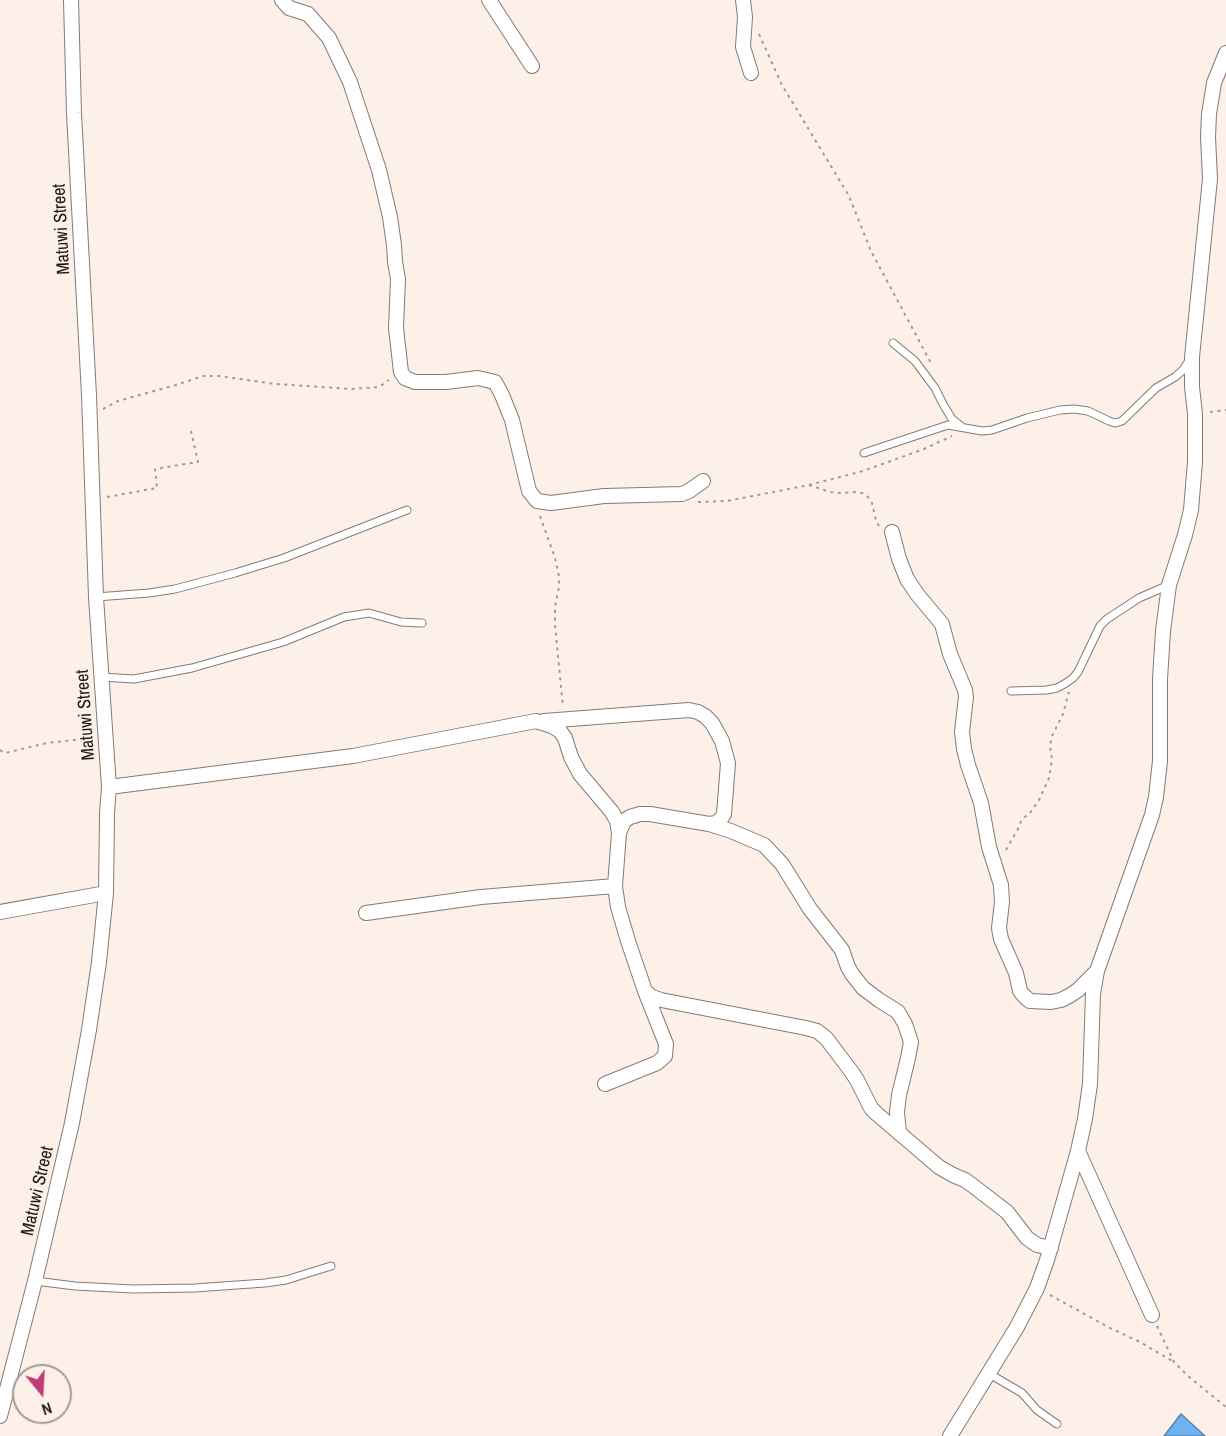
<!DOCTYPE html>
<html>
<head>
<meta charset="utf-8">
<style>
	body { margin:0 }
	#map { position:relative; width:1226px; height:1436px; overflow:hidden; background:#fdf0e9; font-family:"Archivo Narrow",sans-serif }
	canvas { display:block }
	.north { position:absolute; left:12px; top:1364px; width:60px; height:60px; box-sizing:border-box; background:#fdf0e9; border:2px solid #a59b95; border-radius:50%; rotate:162deg; font-size:16px; font-weight:700; line-height:24px; text-align:center; color:#201b17 }
	.north::after { content:''; display:block; margin:auto; width:21px; height:27px; background:#c23b79; clip-path:polygon(50% 0,100% 100%,50% 72%,0 100%) }
</style>
</head>
<body>
<div id="map">
<canvas width="1226" height="1436"></canvas>
<div class="north">N</div>
</div>
<script>
const ctx = document.querySelector('canvas').getContext('2d');
ctx.lineJoin = 'round';
function paint(path, color) { ctx.fillStyle = color; ctx.fill(path, 'evenodd'); }
const toPath = rows => new Path2D(rows.map(r => 'M' + r).join(''));
function stroke(path, color, width, dash) { ctx.strokeStyle = color; ctx.lineWidth = width; ctx.lineCap = dash ? 'butt' : 'round'; ctx.setLineDash(dash || []); ctx.stroke(path); }
function label(font, color, halo, rows, align = 'center') {
  ctx.font = font + ' "Archivo Narrow",sans-serif'; ctx.lineWidth = 4.5; ctx.setLineDash([]); ctx.textBaseline = 'middle'; ctx.strokeStyle = halo; ctx.fillStyle = color; for (const [text, x, y, turn = 0] of rows) {
    ctx.save(); ctx.translate(x, y); ctx.rotate((+turn || 0) * Math.PI / 180); ctx.textAlign = isNaN(turn) ? turn : align; if (halo) ctx.strokeText(text, 0, 0); ctx.fillText(text, 0, 0); ctx.restore();
  }
}
const water = toPath([
	[1181,1414,1205,1436,1164,1436,1181,1414]
]);
paint(water, '#70b2f1');
stroke(water, '#5885b0', 1.5);
const lane = toPath([
	[893,343,915,361,935,388,943,404,952,419,961,426],
	[864,453,948,425,982,431,992,430,1027,418,1060,410,1074,409,1088,411,1109,421,1115,423,1122,421,1156,388,1175,377,1183,370,1190,359],
	[96,597,149,593,175,589,235,573,284,558,407,510],
	[101,677,134,679,192,668,283,642,344,617,369,613,401,622,422,623],
	[1011,691,1047,690,1057,688,1066,683,1073,678,1078,672,1100,626,1107,619,1139,598,1169,585],
	[35,1281,75,1286,133,1289,195,1288,265,1283,286,1280,331,1266],
	[988,1373,1022,1393,1037,1410,1057,1424]
]);
const street = toPath([
	[282,0,289,8,308,14,329,38,350,82,379,170,390,217,394,245,395,262,398,279,396,328,401,372,405,378,415,382,446,382,478,378,495,382,502,395,512,420,529,491,537,501,551,503,604,496,682,494,689,491,703,481],
	[489,0,532,66],
	[743,0,745,17,743,47,751,73],
	[892,532,899,559,907,579,917,594,942,624,950,654,965,690,966,697,962,732,964,749,968,765,981,803,989,847,1001,885,1002,902,999,928,1001,939,1016,973,1020,991,1024,996,1030,1001,1051,1002,1061,1000,1069,996,1078,990,1097,971],
	[544,721,689,710,698,712,705,716,712,723,722,741,728,763,724,814,721,819,716,823,709,824,650,814,640,814,630,817,624,821,619,833],
	[109,787,353,756,536,721,552,726,560,731,565,738,571,757,580,774,612,812,617,821,619,833,615,886,618,907,628,941,645,991,652,997,661,1000,806,1028,817,1031,826,1038,851,1071,857,1080,871,1108,877,1114,939,1167,953,1175,965,1180,972,1185,1007,1212,1027,1238,1037,1245,1051,1248],
	[709,824,731,831,764,845,782,864,810,909,842,950,848,967,852,974,863,988,879,1000,898,1012,905,1024,911,1042,908,1058,899,1095,897,1112,899,1133],
	[0,912,106,893],
	[366,913,481,897,615,886],
	[605,1084,657,1063,665,1056,666,1044,645,991],
	[1078,1151,1152,1315],
	[0,1416,35,1281,72,1123,89,1030,99,962,106,893,107,813,109,787,96,597,89,395,74,113,71,0],
	[950,1436,1017,1327,1037,1288,1047,1260,1078,1151,1085,1119,1090,1084,1093,994,1097,971,1152,815,1156,797,1160,761,1160,679,1163,631,1169,585,1185,535,1191,510,1195,462,1195,414,1192,387,1192,357,1210,179,1208,137,1209,114,1214,83,1226,53]
]);
stroke(lane, '#877a71', 9);
stroke(street, '#877a71', 16);
stroke(toPath([
	[759,34,782,85,849,196,871,251,931,363],
	[103,409,118,401,176,385,203,376,219,376,275,384,350,389,379,387,389,380],
	[1210,412,1226,410],
	[809,485,830,492,839,493,856,492,862,493,868,497,872,503,876,521,879,526],
	[107,497,157,488,155,469,198,462,191,431],
	[698,502,727,501,809,485,863,471,924,449,952,436],
	[540,516,555,558,559,576,559,586,555,607,555,625,563,707],
	[0,750,5,753,47,743,74,740,92,743],
	[1006,850,1019,827,1022,819,1030,813,1039,800,1049,778,1052,760,1050,746,1052,736,1063,714,1069,692],
	[1050,1295,1108,1327,1140,1342,1174,1362],
	[1157,1326,1174,1362,1188,1376,1226,1407]
]), '#a39993', 2, [3, 4.5]);
stroke(lane, '#fff', 7);
stroke(street, '#fff', 14);
label('18px', '#201b17', '#fdf0e9', [
	["Matuwi Street",62,229,-93],
	["Matuwi Street",86,715,-94],
	["Matuwi Street",38,1191,-77]
]);
</script>
</body>
</html>
